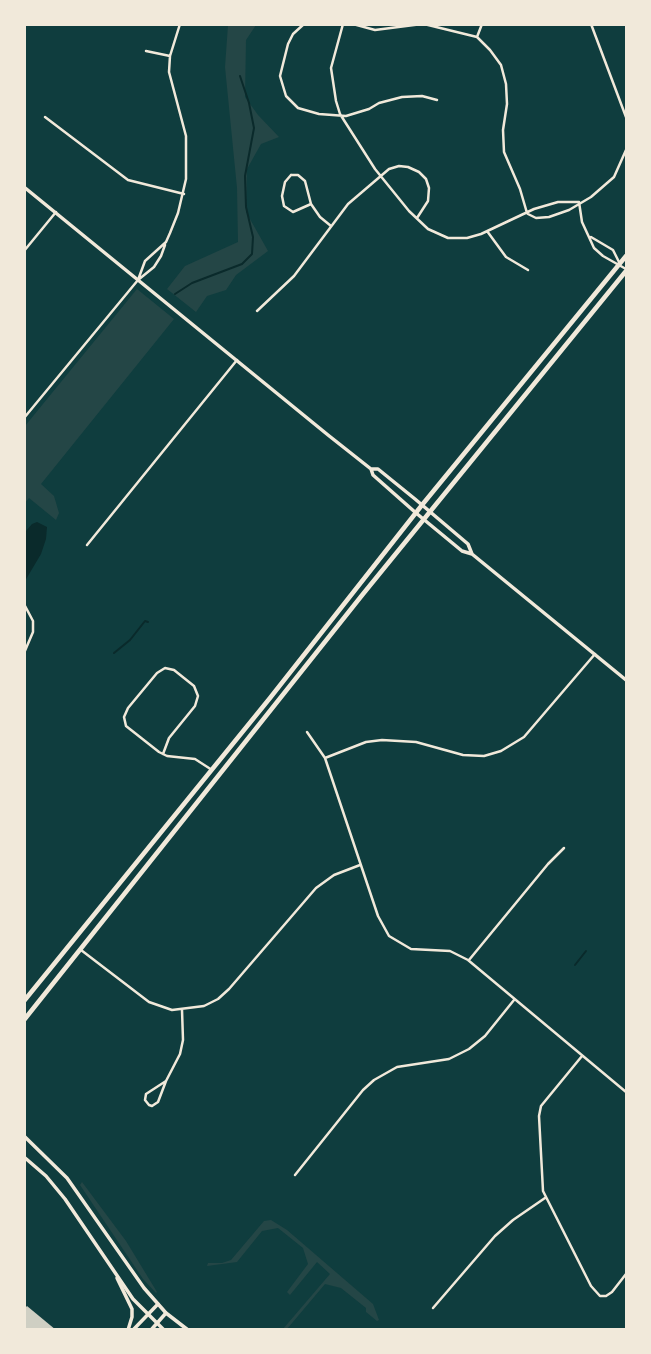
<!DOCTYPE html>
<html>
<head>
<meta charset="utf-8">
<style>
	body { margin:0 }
	#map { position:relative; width:651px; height:1354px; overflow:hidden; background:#0f3d3e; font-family:Poppins,sans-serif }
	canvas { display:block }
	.frame { position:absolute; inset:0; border:26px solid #f1e9da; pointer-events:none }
</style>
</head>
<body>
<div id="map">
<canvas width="651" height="1354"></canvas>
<div class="frame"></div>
</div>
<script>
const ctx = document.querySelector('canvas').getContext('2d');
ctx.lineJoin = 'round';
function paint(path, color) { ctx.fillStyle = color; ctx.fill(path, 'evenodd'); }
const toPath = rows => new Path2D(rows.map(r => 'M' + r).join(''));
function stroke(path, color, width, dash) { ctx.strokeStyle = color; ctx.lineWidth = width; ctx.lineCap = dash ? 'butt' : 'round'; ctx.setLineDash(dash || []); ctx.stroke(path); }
paint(toPath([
	[228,25,256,25,246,40,245,97,258,115,279,137,261,144,247,169,246,212,268,251,236,275,226,290,207,296,196,312,167,289,185,266,238,242,237,188,225,67],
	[137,289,174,319,41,484,54,496,59,513,56,520,29,498,25,503,25,426],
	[82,1182,126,1241,157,1292,156,1293,143,1279,80,1185],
	[271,1220,287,1230,373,1304,379,1320,377,1321,366,1312,366,1308,341,1288,325,1284,287,1329,283,1329,330,1274,317,1262,290,1295,287,1292,308,1264,303,1248,278,1228,262,1231,237,1262,207,1266,208,1263,222,1263,231,1260,264,1221]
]), '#244646');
paint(toPath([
	[37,522,47,527,46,539,41,554,25,581,26,531,32,524]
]), '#0a2a2b');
stroke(toPath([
	[175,294,192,283,242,264,252,254,253,237,246,207,245,176,254,128,249,103,240,76],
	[114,653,130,640,145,621,148,622],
	[575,965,586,951]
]), '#0a2a2b', 2);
paint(toPath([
	[27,1306,56,1330,24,1330,24,1309]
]), '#cfcfc3');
stroke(toPath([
	[304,24,293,34,288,44,280,76,286,96,298,108,319,114,346,116,369,109,379,103,402,97,422,96,437,100],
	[343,24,331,68,336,101,340,114,375,169,409,211,428,229,448,238,467,238,481,234,534,209,558,202,579,202],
	[353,24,375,30,422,24],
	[424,24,477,37,490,50,501,65,506,84,507,104,503,130,504,152,520,189,527,213],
	[591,24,626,117],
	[477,37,482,24],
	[146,51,170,56],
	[45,117,128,180,184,194],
	[291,175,298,175,305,181,311,204,293,212,284,206,282,196,285,182,291,175],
	[579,202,582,222,594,248,603,256,626,269],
	[311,204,320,217,331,226],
	[528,214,536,218,549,217,569,210,591,197,614,177,626,150],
	[487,231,506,257,528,270],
	[591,237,613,250,620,264],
	[24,251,56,212],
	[138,280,145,261,166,242,170,233,178,213,186,179,186,136,169,72,170,56,180,24],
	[257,311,294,276,348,204,389,169,399,166,408,167,419,172,426,179,429,188,428,201,417,218],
	[24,418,138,280,154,267,161,256,165,245],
	[87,545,237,360],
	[24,604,33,621,33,632,24,653],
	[307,732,325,758,378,916,389,936,411,949,450,951,468,960,626,1092],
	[163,754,169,738,195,706,198,696,194,686,174,670,165,668,157,673,128,708,124,717,126,726,159,752,167,756,195,759,212,770],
	[325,758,366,742,382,740,416,742,463,755,484,756,501,751,524,737,595,654],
	[81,950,149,1002,172,1010,204,1006,218,999,229,989,316,888,334,875,360,865],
	[469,960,548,864,564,848],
	[582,1056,541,1106,539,1116,543,1191,591,1286,600,1296,606,1296,612,1292,626,1274],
	[166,1081,146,1094,145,1100,149,1105,152,1106,158,1102,166,1081,180,1054,183,1040,182,1010],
	[295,1175,363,1090,374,1080,397,1067,449,1059,469,1049,485,1036,514,1000],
	[433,1308,495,1236,513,1220,545,1198]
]), '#f1e9da', 2.5);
stroke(toPath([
	[24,187,328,435,371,469,378,469,415,499,468,544,472,554],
	[371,469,373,475,416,513,462,551,472,554,626,680],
	[117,1278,132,1309,132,1317,128,1330],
	[133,1330,158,1304],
	[151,1330,166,1313]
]), '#f1e9da', 3.5);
stroke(toPath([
	[24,1136,67,1178,144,1288,166,1313,188,1330],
	[24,1157,46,1176,65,1199,133,1299,164,1330]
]), '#f1e9da', 3.5);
stroke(toPath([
	[24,1001,270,698,422,505,626,256],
	[24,1020,363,594,626,271]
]), '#f1e9da', 4.5);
</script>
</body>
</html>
